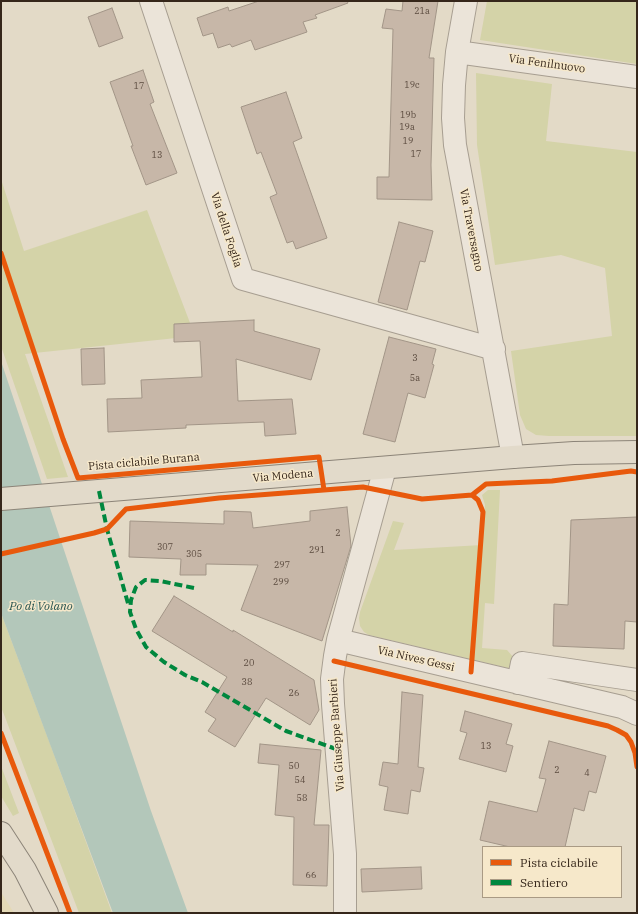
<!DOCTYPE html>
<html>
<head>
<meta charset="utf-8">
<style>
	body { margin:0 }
	#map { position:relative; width:638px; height:914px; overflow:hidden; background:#e3dac7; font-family:"IBM Plex Serif",serif }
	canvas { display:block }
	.frame { position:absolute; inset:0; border:2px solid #35261a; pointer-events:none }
	.legend { position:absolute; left:482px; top:846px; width:140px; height:52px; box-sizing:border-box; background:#f6e8ca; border:1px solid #a99a84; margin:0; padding:5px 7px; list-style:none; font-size:12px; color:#35261a }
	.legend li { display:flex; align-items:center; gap:8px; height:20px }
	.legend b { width:20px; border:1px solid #a99a84 }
</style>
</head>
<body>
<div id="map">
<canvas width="638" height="914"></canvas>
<div class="frame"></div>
<ul class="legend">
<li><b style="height:5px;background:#e8590c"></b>Pista ciclabile</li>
<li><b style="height:5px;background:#00873e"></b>Sentiero</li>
</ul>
</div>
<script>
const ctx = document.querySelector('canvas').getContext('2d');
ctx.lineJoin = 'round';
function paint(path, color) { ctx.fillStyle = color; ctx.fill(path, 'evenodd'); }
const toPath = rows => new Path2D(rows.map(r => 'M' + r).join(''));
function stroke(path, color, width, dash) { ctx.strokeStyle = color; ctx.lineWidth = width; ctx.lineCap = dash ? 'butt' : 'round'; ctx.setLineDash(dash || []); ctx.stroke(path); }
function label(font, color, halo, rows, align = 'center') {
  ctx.font = font + ' "IBM Plex Serif",serif'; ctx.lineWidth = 3; ctx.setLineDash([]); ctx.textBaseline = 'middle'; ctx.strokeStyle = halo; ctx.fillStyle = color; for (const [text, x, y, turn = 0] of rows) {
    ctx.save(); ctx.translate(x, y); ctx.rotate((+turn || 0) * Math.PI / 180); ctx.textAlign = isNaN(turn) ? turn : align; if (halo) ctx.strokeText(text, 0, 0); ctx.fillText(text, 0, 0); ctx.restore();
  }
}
paint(toPath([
	[1,892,14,913,1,913]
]), '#e4d9b6');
paint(toPath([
	[487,1,637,1,637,64,480,40],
	[476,73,552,84,546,141,637,152,637,436,549,436,536,435,526,429,520,415,511,351,612,336,605,268,561,255,495,265,477,145],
	[1,179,24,251,147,210,195,336,25,354,68,477,47,479,1,346],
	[488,490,500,490,494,604,485,603,482,648,507,650,514,658,512,669,369,635,364,632,360,626,359,618,360,612,393,521,404,523,394,550,482,545,485,505,482,495],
	[1,613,49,741,112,913,79,913,5,717,1,707],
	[1,766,19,813,13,816,1,796]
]), '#d4d3a8');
paint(toPath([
	[1,361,151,811,188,913,113,913,1,613]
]), '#b3c7ba');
const building = toPath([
	[259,1,347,1,348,3,315,15,317,18,303,22,307,32,255,50,251,40,232,47,230,44,218,48,213,33,203,36,197,18,228,7,229,11,259,1],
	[403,1,438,1,429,58,434,58,431,165,432,200,377,199,377,177,389,177,393,29,382,28,386,9,402,11,403,1],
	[112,8,123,38,99,47,88,17,112,8],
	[143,70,154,102,150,104,177,173,146,185,131,146,133,146,110,82,143,70],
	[286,92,302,138,293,142,327,238,296,249,293,241,287,243,270,197,277,194,261,152,257,154,241,107,286,92],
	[399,222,433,231,425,262,420,261,407,310,378,302,399,222],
	[254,320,254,331,320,349,311,380,236,359,238,401,292,399,296,434,265,436,264,422,186,425,186,428,108,432,107,399,142,398,141,380,202,377,200,341,174,342,174,324,254,320],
	[389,337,436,349,432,364,434,365,425,398,408,393,395,442,363,434,389,337],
	[104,348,105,384,82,385,81,349,104,348],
	[347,507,351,546,322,641,241,610,258,565,206,564,206,575,180,575,181,559,129,557,130,521,224,524,224,511,251,512,253,528,310,521,310,511,347,507],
	[637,517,637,622,625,621,624,649,553,646,554,604,568,605,571,520,637,517],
	[174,596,233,632,233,630,314,680,319,710,310,725,266,698,235,747,208,731,216,719,205,712,227,677,152,631,174,596],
	[402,692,423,695,418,767,424,768,420,792,411,790,408,814,384,810,388,787,379,785,383,762,398,764,402,692],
	[465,711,512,724,506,744,513,746,506,772,459,759,467,733,460,731,465,711],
	[549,741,606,756,596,793,589,791,584,811,574,808,565,847,510,847,480,840,489,801,537,812,546,779,539,778,549,741],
	[260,744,321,750,314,825,329,825,327,886,293,885,294,817,275,815,279,765,258,763,260,744],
	[421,867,422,889,362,892,361,869,421,867]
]);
paint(building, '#c7b7a8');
stroke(building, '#a29587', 1);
const minor = toPath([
	[151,1,243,279,494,349],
	[466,1,457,52,454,85,453,118,455,145,513,457],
	[457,52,637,77],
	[338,640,609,704,622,707,637,714],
	[518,683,522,663,637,680],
	[345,913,345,854,333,704,332,679,335,656,338,640,385,468]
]);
const major = toPath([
	[1,499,513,457,574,453,637,452],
	[1,833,25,870,47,913]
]);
stroke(minor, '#a79e91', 24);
stroke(major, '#8c8478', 24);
stroke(minor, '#ebe4d9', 22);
stroke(major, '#e2daca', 22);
stroke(toPath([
	[99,491,107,529,129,607],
	[194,588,160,581,145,580,136,587,131,600,130,612,136,629,146,647,164,662,185,675,202,682,286,731,336,749]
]), '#00873e', 4, [8, 4]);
stroke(toPath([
	[1,253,63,439,78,478,319,457,324,490],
	[1,554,94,533,107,529,126,509,219,498,363,487,422,499,472,495,486,484,552,481,631,471,637,472],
	[334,661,608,726,617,730,626,735,631,742,635,753,637,767],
	[471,672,483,512,478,500,472,495],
	[1,733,70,913]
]), '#e8590c', 5);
label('9px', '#5a4a3e', null, [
	["21a",422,11],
	["19c",412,85],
	["17",139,86],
	["19b",408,115],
	["19a",407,127],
	["19",408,141],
	["17",416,154],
	["13",157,155],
	["3",415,358],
	["5a",415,378],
	["2",338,533],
	["307",165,547],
	["291",317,550],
	["305",194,554],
	["297",282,565],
	["299",281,582],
	["20",249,663],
	["38",247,682],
	["26",294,693],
	["13",486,746],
	["50",294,766],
	["2",557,770],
	["4",587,773],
	["54",300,780],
	["58",302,798],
	["66",311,875]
]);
label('11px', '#35261a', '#f6e8ca', [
	["Via Fenilnuovo",547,64,8],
	["Via della Foglia",226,230,72],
	["Via Traversagno",471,230,79],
	["Pista ciclabile Burana",144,462,-5],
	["Via Modena",283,476,-5],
	["Via Nives Gessi",416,659,13],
	["Via Giuseppe Barbieri",337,735,-94]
]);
label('italic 12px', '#285551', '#f6e8ca', [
	["Po di Volano",41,607]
]);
</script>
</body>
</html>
